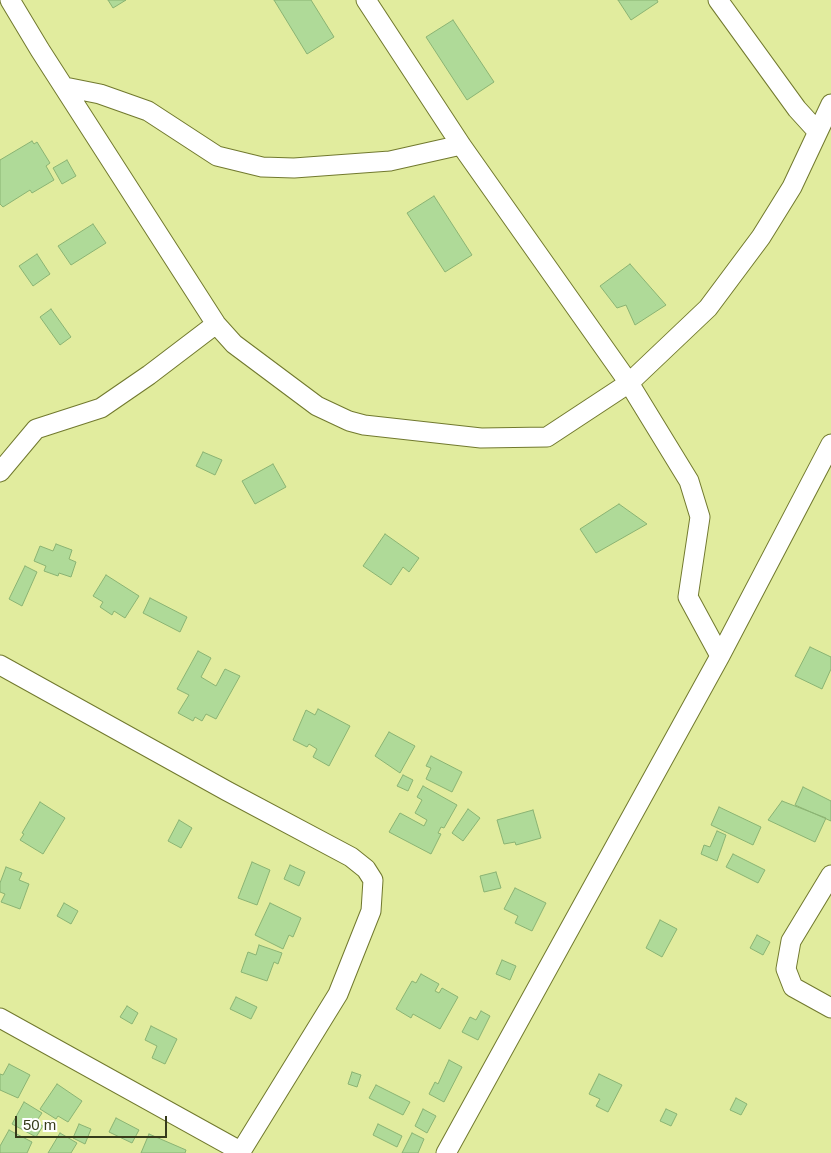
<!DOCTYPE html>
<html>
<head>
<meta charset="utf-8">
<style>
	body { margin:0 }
	#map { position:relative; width:831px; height:1153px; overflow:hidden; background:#e1ec9e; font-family:Helvetica,sans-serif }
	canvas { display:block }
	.scale { position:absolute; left:15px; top:1116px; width:152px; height:22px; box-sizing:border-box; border:2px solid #363a1a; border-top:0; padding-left:6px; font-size:15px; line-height:18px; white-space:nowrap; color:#363a1a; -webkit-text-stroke:4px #fff; paint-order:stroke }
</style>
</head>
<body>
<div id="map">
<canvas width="831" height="1153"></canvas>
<div class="scale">50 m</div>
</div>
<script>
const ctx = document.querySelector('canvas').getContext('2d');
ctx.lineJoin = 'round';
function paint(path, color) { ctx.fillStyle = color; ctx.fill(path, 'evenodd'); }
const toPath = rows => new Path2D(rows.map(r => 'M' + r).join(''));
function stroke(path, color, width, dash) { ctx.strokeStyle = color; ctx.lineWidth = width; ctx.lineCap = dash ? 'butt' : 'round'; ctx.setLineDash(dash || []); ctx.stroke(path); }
const building = toPath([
	[108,0,126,0,113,8,108,0],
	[274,0,311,0,334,37,307,54,274,0],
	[618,0,657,0,658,2,631,20,618,0],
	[453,20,494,82,467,100,426,37,453,20],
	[32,141,34,144,37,142,50,163,46,166,54,180,32,193,30,190,3,207,0,204,0,160,32,141],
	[67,160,76,176,62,184,53,168,67,160],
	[434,196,472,255,445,272,407,213,434,196],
	[93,224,106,243,71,265,58,246,93,224],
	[37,254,50,274,33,286,19,266,37,254],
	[630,264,666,305,635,325,626,305,617,308,600,286,630,264],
	[51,309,71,337,60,345,40,317,51,309],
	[203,452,222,460,215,475,196,466,203,452],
	[273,464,286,487,255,504,242,481,273,464],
	[619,504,647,524,596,553,580,529,619,504],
	[385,534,419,558,409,572,403,567,391,585,363,566,385,534],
	[56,544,72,550,69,559,76,562,71,577,59,573,58,576,44,571,46,566,34,561,40,546,53,551,56,544],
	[25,566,37,572,22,606,9,599,25,566],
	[106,575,139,596,125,618,114,611,112,615,100,607,103,602,93,596,106,575],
	[150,598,187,617,180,632,143,613,150,598],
	[810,647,831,657,831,669,822,689,795,676,810,647],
	[198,651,211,658,201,677,216,686,225,669,240,676,216,719,206,714,202,721,195,717,193,721,178,713,189,695,177,689,198,651],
	[318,709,350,726,329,766,313,757,317,749,309,744,307,747,293,740,306,710,315,715,318,709],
	[389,732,415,746,400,773,375,756,389,732],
	[431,756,462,772,452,792,426,779,431,768,426,766,431,756],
	[403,775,413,780,408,791,397,786,403,775],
	[423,786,457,805,444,828,441,827,438,833,441,834,431,854,389,832,400,813,424,826,427,820,415,813,422,800,417,797,423,786],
	[803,787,831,801,831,821,795,805,803,787],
	[782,801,826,818,815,842,768,820,782,801],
	[40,802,65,818,43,854,20,840,24,834,22,833,40,802],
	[719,807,761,827,753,845,711,825,719,807],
	[468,809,480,818,463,841,452,833,468,809],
	[533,810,541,838,516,845,515,842,504,844,497,820,533,810],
	[179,820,192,828,181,848,168,841,179,820],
	[717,831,726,835,717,861,701,854,704,845,710,847,717,831],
	[733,854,765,870,758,883,726,867,733,854],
	[252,862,270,870,257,905,238,898,252,862],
	[290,865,305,872,299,886,284,879,290,865],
	[6,867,22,873,19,880,29,884,20,909,1,902,5,894,0,892,0,883,6,867],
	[496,872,501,888,484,892,480,876,496,872],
	[515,888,546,903,532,931,515,923,518,916,504,909,515,888],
	[64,903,78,911,71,924,57,916,64,903],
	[270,903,301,918,293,937,289,935,283,949,255,935,270,903],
	[660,920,677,929,662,957,646,948,660,920],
	[757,935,770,942,763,955,750,948,757,935],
	[259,945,282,953,278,964,274,962,267,981,241,972,248,952,256,955,259,945],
	[502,960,516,966,510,980,496,974,502,960],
	[421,974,439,984,435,991,439,993,442,988,458,997,440,1029,413,1014,411,1018,396,1009,412,981,416,983,421,974],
	[236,997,257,1007,251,1019,230,1009,236,997],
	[127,1006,138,1013,132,1024,120,1017,127,1006],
	[481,1011,490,1016,478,1040,462,1032,470,1017,476,1020,481,1011],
	[151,1026,177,1039,165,1064,152,1058,157,1046,145,1040,151,1026],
	[449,1060,462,1067,444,1102,429,1094,435,1082,438,1084,449,1060],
	[9,1064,30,1075,18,1098,0,1090,0,1074,3,1075,9,1064],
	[352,1072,361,1075,357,1087,348,1084,352,1072],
	[599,1074,622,1085,608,1112,596,1106,600,1099,589,1094,599,1074],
	[57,1084,82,1101,68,1122,58,1116,56,1119,40,1109,57,1084],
	[376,1085,410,1102,403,1115,369,1098,376,1085],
	[736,1098,747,1104,741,1115,730,1110,736,1098],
	[24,1102,42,1113,36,1122,43,1126,36,1137,12,1124,24,1102],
	[423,1109,436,1116,427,1133,415,1126,423,1109],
	[666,1109,677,1114,671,1126,660,1121,666,1109],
	[116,1118,139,1130,132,1143,109,1132,116,1118],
	[79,1124,91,1129,85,1144,73,1138,79,1124],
	[378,1124,402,1136,397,1147,373,1135,378,1124],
	[9,1130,32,1142,27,1153,0,1153,0,1146,9,1130],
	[60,1133,77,1143,71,1153,48,1153,60,1133],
	[412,1133,424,1139,418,1153,402,1153,412,1133],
	[149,1134,186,1150,185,1153,141,1153,149,1134]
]);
paint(building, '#afda98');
stroke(building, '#8ab373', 1);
const minor = toPath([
	[10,0,40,50,216,324,234,344,317,406,349,421,364,425,481,438,547,437,629,383,708,308,761,237,792,187,831,104],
	[366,0,461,145,629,383,689,481,700,517,688,597,720,656],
	[718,0,797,109,817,131],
	[65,87,100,94,148,111,217,156,262,167,294,168,390,161,461,145],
	[0,472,36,429,101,408,149,375,216,324],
	[0,665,227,791,351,857,366,869,373,880,371,911,338,994,240,1153],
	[831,875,791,941,786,969,793,987,831,1008],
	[0,1018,240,1151],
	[446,1153,720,656,831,444]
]);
stroke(minor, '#71792e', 21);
stroke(minor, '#fff', 19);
</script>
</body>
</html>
